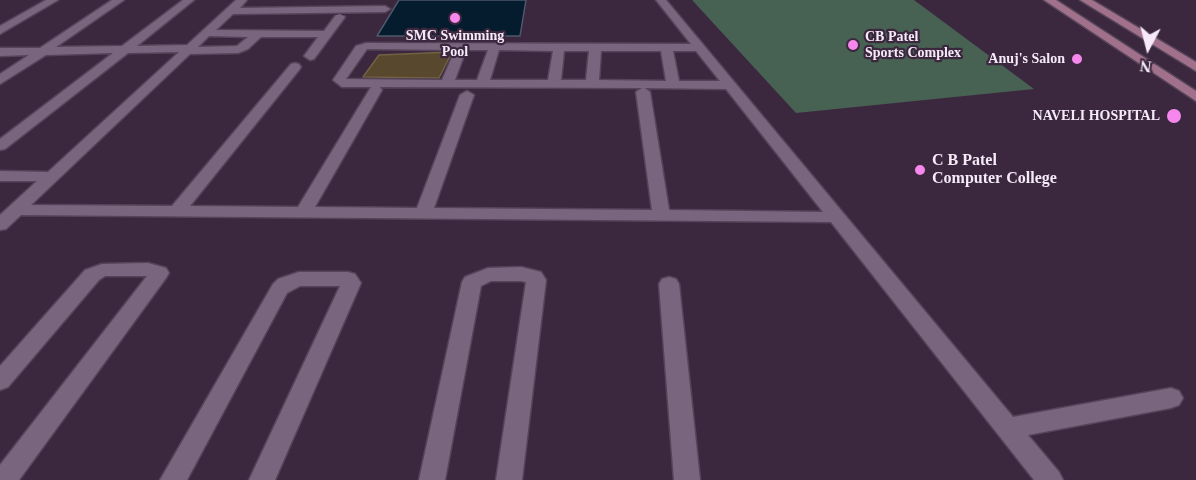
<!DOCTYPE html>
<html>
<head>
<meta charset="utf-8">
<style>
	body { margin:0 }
	#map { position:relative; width:1196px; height:480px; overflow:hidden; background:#3b283f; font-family:Georgia,serif }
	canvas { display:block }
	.north { position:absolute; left:1118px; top:18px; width:60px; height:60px; -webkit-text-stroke:4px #3b283f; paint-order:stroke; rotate:187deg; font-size:16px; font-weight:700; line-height:24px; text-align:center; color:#f6eaf9 }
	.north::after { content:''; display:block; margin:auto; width:21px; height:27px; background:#f6eaf9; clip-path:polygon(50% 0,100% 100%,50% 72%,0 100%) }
</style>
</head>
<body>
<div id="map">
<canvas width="1196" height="480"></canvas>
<div class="north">N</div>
</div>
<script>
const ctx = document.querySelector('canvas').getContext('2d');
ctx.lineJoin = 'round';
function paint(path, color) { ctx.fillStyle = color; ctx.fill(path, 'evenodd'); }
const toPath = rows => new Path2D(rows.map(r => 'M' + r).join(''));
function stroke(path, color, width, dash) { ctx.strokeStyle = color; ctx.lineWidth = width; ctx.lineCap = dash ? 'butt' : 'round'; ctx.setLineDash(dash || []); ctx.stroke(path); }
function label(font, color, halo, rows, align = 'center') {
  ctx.font = font + ' Georgia,serif'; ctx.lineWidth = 4.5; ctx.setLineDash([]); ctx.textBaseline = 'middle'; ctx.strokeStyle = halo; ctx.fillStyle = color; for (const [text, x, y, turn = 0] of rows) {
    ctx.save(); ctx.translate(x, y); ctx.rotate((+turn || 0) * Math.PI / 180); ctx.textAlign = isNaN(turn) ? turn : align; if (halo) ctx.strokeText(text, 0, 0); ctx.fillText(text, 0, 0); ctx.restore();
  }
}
paint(toPath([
	[692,0,914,0,1034,89,796,113]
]), '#476153');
const water = toPath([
	[399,0,526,0,520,36,377,36,399,0]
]);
paint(water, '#051b2e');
stroke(water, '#4d596b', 1.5);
const building = toPath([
	[452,52,439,78,363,77,379,55,452,52]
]);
paint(building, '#58482d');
stroke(building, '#736144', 1.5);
const street = toPath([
	[46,0,58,0,0,34,0,26,46,0],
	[112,0,124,0,56,47,122,46,183,0,194,0,137,46,187,45,236,0,247,0,240,8,385,6,390,9,385,12,233,14,216,30,324,31,336,15,340,14,345,17,314,59,310,60,304,56,318,37,261,37,248,49,238,53,190,54,31,205,172,206,291,64,295,63,299,64,301,67,299,70,190,206,298,207,371,87,342,87,333,80,356,46,366,43,691,44,656,0,666,0,1013,417,1171,388,1179,391,1183,398,1179,405,1171,408,1028,435,1059,472,1063,480,1034,480,831,222,21,215,6,229,0,230,0,215,37,181,0,181,0,171,48,172,179,52,128,53,5,149,0,150,0,139,113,53,46,55,0,84,0,74,29,55,0,56,0,48,40,48,112,0],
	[209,36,248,37,237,46,198,47,209,36],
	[367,49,455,50,442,80,346,79,367,49],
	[466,50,488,50,477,80,455,80,466,50],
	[499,50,553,51,548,80,490,80,499,50],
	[564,51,589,51,586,80,561,80,564,51],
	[601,51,661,51,666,81,599,80,601,51],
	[673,51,696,51,720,81,679,81,673,51],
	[380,87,642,88,636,92,652,210,434,208,474,95,467,91,460,95,417,208,315,207,382,90,380,87],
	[645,88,726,89,823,212,669,210,650,92,645,88],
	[148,263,166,268,169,273,166,278,19,480,0,480,0,465,147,276,105,276,99,280,8,387,0,390,0,366,85,270,102,264,148,263],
	[521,267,541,272,546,280,522,480,496,480,526,282,521,281,491,281,481,286,445,480,419,480,462,282,465,277,488,268,521,267],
	[299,272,348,272,355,274,361,283,275,480,249,480,340,286,300,286,287,293,187,480,160,480,273,284,278,279,299,272],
	[669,277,676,279,679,284,700,480,674,480,659,284,662,279,669,277]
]);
const secondary = toPath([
	[1044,0,1056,0,1196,91,1196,101,1044,0],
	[1080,0,1092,0,1196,62,1196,71,1080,0]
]);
stroke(street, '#554459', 3);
stroke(secondary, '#554459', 3);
paint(street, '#7a657f');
paint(secondary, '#a1708b');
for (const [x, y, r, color] of [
	[455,18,6,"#f688ed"],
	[853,45,6,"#f688ed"],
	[1077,59,6,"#f688ed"],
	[1174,116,8,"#f688ed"],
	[920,170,6,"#f688ed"]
]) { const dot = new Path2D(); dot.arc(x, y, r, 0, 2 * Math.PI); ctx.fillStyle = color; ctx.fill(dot); stroke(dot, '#3b283f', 2); }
label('bold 14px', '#f6eaf9', '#3b283f', [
	["SMC Swimming",455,36,"center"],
	["Pool",455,52,"center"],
	["CB Patel",865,37,"left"],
	["Sports Complex",865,53,"left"],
	["Anuj's Salon",1065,59],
	["NAVELI HOSPITAL",1160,116]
], 'right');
label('bold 16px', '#f6eaf9', '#3b283f', [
	["C B Patel",932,161],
	["Computer College",932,179]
], 'left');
</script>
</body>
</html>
